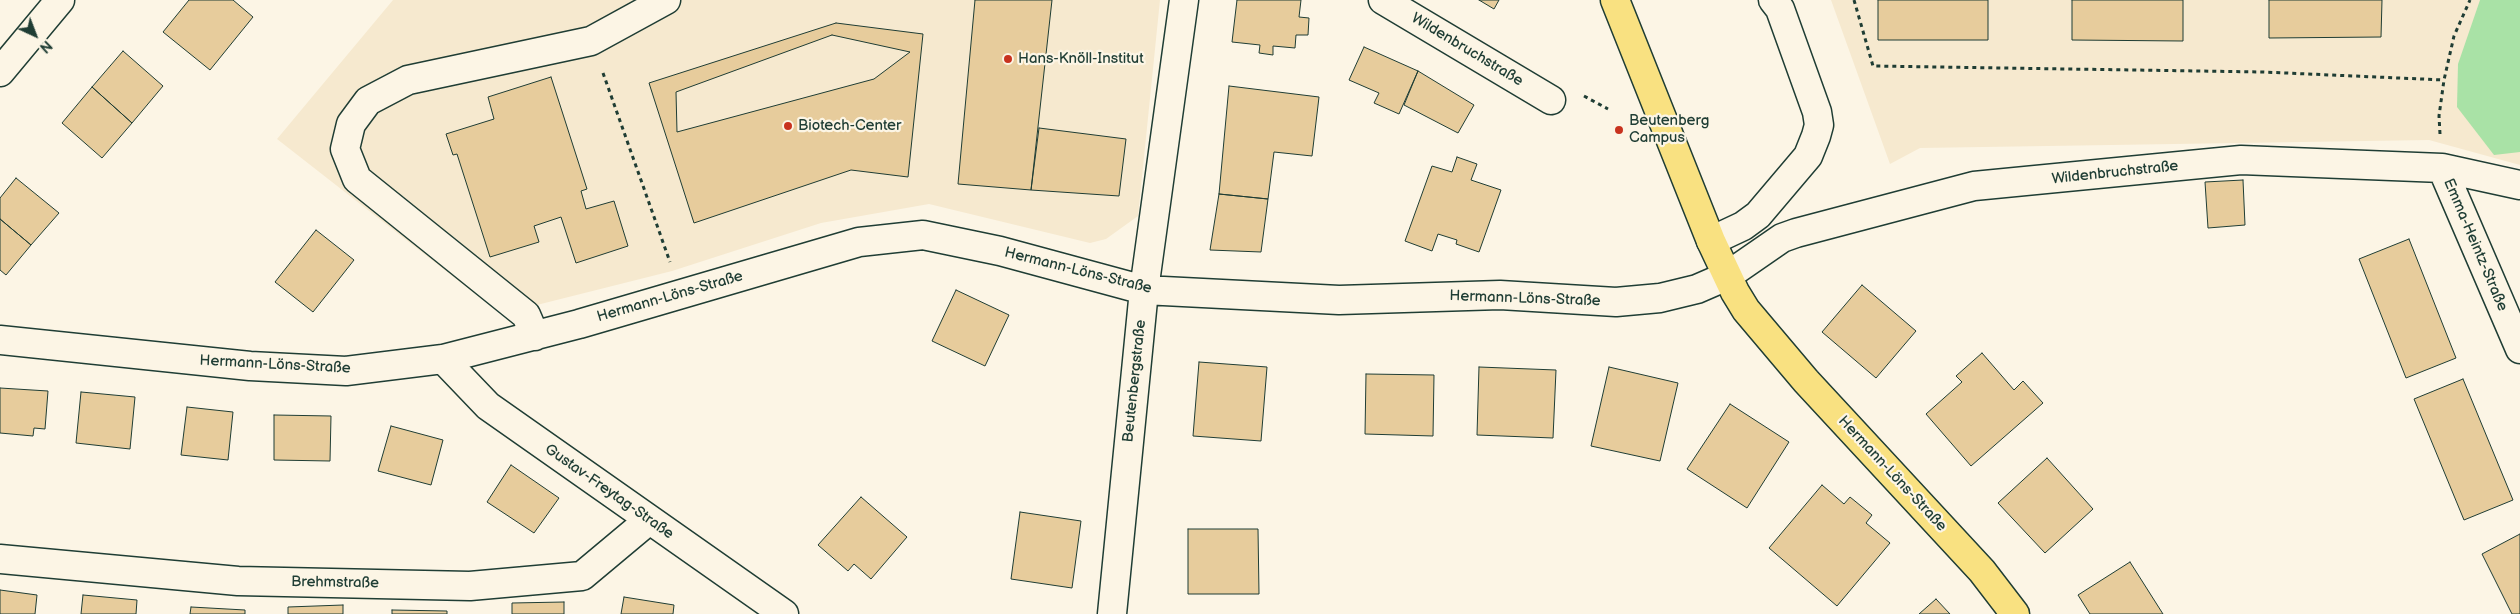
<!DOCTYPE html>
<html>
<head>
<meta charset="utf-8">
<style>
	body { margin:0 }
	#map { position:relative; width:2520px; height:614px; overflow:hidden; background:#fcf5e5; font-family:"Balsamiq Sans",sans-serif }
	canvas { display:block }
	.north { position:absolute; left:10px; top:10px; width:50px; height:50px; -webkit-text-stroke:4px #fcf5e5; paint-order:stroke; rotate:137deg; font-size:14px; font-weight:700; line-height:20px; text-align:center; color:#1f3d34 }
	.north::after { content:''; display:block; margin:auto; width:18px; height:22px; background:#1f3d34; clip-path:polygon(50% 0,100% 100%,50% 72%,0 100%) }
</style>
</head>
<body>
<div id="map">
<canvas width="2520" height="614"></canvas>
<div class="north">N</div>
</div>
<script>
const ctx = document.querySelector('canvas').getContext('2d');
ctx.lineJoin = 'round';
function paint(path, color) { ctx.fillStyle = color; ctx.fill(path, 'evenodd'); }
const toPath = rows => new Path2D(rows.map(r => 'M' + r).join(''));
function stroke(path, color, width, dash) { ctx.strokeStyle = color; ctx.lineWidth = width; ctx.lineCap = dash ? 'butt' : 'round'; ctx.setLineDash(dash || []); ctx.stroke(path); }
function label(font, color, halo, rows, align = 'center') {
  ctx.font = font + ' "Balsamiq Sans",sans-serif'; ctx.lineWidth = 4.5; ctx.setLineDash([]); ctx.textBaseline = 'middle'; ctx.strokeStyle = halo; ctx.fillStyle = color; for (const [text, x, y, turn = 0] of rows) {
    ctx.save(); ctx.translate(x, y); ctx.rotate((+turn || 0) * Math.PI / 180); ctx.textAlign = isNaN(turn) ? turn : align; if (halo) ctx.strokeText(text, 0, 0); ctx.fillText(text, 0, 0); ctx.restore();
  }
}
paint(toPath([
	[393,0,1160,0,1138,216,1106,239,1090,243,929,204,821,223,672,271,501,314,277,139],
	[1831,0,2520,0,2520,165,2429,140,1920,148,1890,164]
]), '#f6e9cf');
paint(toPath([
	[2480,0,2520,0,2520,152,2494,155,2457,107,2458,64]
]), '#a9e2a6');
const building = toPath([
	[189,0,233,0,253,17,210,70,163,32,189,0],
	[975,0,1052,0,1031,190,958,184,975,0],
	[1237,0,1301,0,1299,17,1309,18,1308,35,1296,35,1295,48,1273,46,1273,55,1259,53,1260,45,1232,42,1237,0],
	[1479,0,1499,0,1494,9,1479,0],
	[1878,0,1988,0,1988,40,1878,40,1878,0],
	[2072,0,2183,0,2183,41,2072,40,2072,0],
	[2269,0,2382,0,2381,37,2269,38,2269,0],
	[836,23,923,34,908,177,851,170,694,223,649,83,836,23],
	[832,35,910,52,874,79,677,132,676,92,832,35],
	[1364,47,1418,71,1399,114,1374,103,1379,93,1349,80,1364,47],
	[123,51,163,86,132,123,92,87,123,51],
	[1418,71,1474,105,1458,133,1404,105,1418,71],
	[551,77,587,189,581,191,586,209,614,201,628,246,576,263,561,217,534,226,539,242,490,257,457,154,453,155,446,134,494,119,488,97,551,77],
	[1229,86,1319,97,1312,156,1274,152,1268,199,1219,194,1229,86],
	[92,87,132,123,102,158,62,123,92,87],
	[1039,128,1126,139,1119,196,1031,190,1039,128],
	[1457,157,1477,164,1471,180,1501,190,1479,252,1456,244,1457,240,1438,234,1432,251,1405,241,1432,166,1452,172,1457,157],
	[16,178,59,213,31,245,0,219,0,198,16,178],
	[2243,180,2245,225,2208,228,2205,182,2243,180],
	[1219,194,1268,199,1261,252,1210,250,1219,194],
	[0,219,31,245,6,275,0,270,0,219],
	[316,230,354,260,313,312,275,282,316,230],
	[2409,239,2456,358,2406,378,2359,259,2409,239],
	[1862,285,1916,331,1876,378,1822,332,1862,285],
	[956,290,1009,315,985,366,932,341,956,290],
	[1982,353,2014,390,2023,381,2043,403,1971,466,1926,414,1962,382,1956,376,1982,353],
	[1199,362,1267,367,1261,441,1193,436,1199,362],
	[1479,367,1556,370,1553,438,1477,435,1479,367],
	[1609,367,1678,383,1660,461,1591,446,1609,367],
	[1366,374,1434,375,1433,436,1365,434,1366,374],
	[2463,379,2513,500,2464,520,2414,399,2463,379],
	[0,388,48,391,45,429,34,428,33,436,0,433,0,388],
	[81,392,135,397,130,449,76,443,81,392],
	[1730,404,1789,442,1747,508,1687,469,1730,404],
	[187,407,233,412,228,460,181,455,187,407],
	[274,415,331,416,330,461,274,460,274,415],
	[391,426,443,440,431,485,378,471,391,426],
	[2047,458,2093,509,2045,553,1998,503,2047,458],
	[511,465,559,498,534,533,487,502,511,465],
	[1822,485,1844,504,1850,497,1872,515,1866,523,1890,543,1837,606,1769,548,1822,485],
	[861,497,907,537,871,579,854,564,848,571,818,545,861,497],
	[1020,512,1081,521,1072,588,1011,579,1020,512],
	[1188,529,1258,529,1259,594,1188,594,1188,529],
	[2520,534,2520,614,2512,614,2482,554,2520,534],
	[2130,562,2163,614,2090,614,2078,595,2130,562],
	[0,590,37,595,35,614,0,614,0,590],
	[83,595,137,600,136,614,81,614,83,595],
	[624,597,674,605,673,614,621,614,624,597],
	[1936,599,1950,614,1919,614,1936,599],
	[564,602,564,614,512,614,512,603,564,602],
	[343,605,343,614,288,614,288,607,343,605],
	[191,607,245,610,245,614,190,614,191,607],
	[392,610,447,611,447,614,392,614,392,610]
]);
paint(building, '#e7cc9c');
stroke(building, '#1f3d34', 1);
const minor = toPath([
	[1383,0,1551,100],
	[0,72,60,0],
	[2442,168,2520,349],
	[1711,241,1743,226,1758,215,1808,156,1816,136,1819,125,1817,112,1780,9,1773,0],
	[535,336,526,315,357,179,345,149,351,124,368,101,408,80,591,41,666,0],
	[0,340,250,366,346,371,443,359,579,324,859,242,923,235,1000,251,1144,290,1339,300,1500,295,1616,302,1660,298,1697,289,1727,276,1782,238,1796,233,1974,186,2241,160,2442,168,2520,185],
	[443,359,488,406,784,614],
	[0,559,238,581,470,586,582,576,649,520],
	[1112,614,1144,290,1184,0]
]);
const major = toPath([
	[1615,0,1711,241,1735,292,1746,310,1806,381,1982,571,2015,614]
]);
stroke(minor, '#1f3d34', 31);
stroke(major, '#1f3d34', 31);
stroke(toPath([
	[1854,0,1873,66,2263,72,2444,80],
	[603,73,670,262],
	[1584,96,1608,109],
	[2440,134,2439,116,2444,80,2454,36,2470,0]
]), '#1f3d34', 3, [4, 4]);
stroke(minor, '#fcf5e5', 28);
stroke(major, '#f9e181', 28);
for (const [x, y, r, color] of [
	[1008,59,5,"#c8321e"],
	[788,126,5,"#c8321e"],
	[1619,130,5,"#c8321e"]
]) { const dot = new Path2D(); dot.arc(x, y, r, 0, 2 * Math.PI); ctx.fillStyle = color; ctx.fill(dot); stroke(dot, '#fcf5e5', 2); }
label('15px', '#1f3d34', '#fcf5e5', [
	["Wildenbruchstraße",1467,50,31],
	["Wildenbruchstraße",2115,173,-6],
	["Emma-Heintz-Straße",2475,245,67],
	["Hermann-Löns-Straße",1078,271,14],
	["Hermann-Löns-Straße",670,297,-16],
	["Hermann-Löns-Straße",1525,299,2],
	["Hermann-Löns-Straße",275,365,3],
	["Beutenbergstraße",1135,381,-84],
	["Hermann-Löns-Straße",1892,474,47],
	["Gustav-Freytag-Straße",609,492,35],
	["Brehmstraße",335,583,1]
]);
label('15px', '#1f3d34', '#fcf5e5', [
	["Hans-Knöll-Institut",1018,59],
	["Beutenberg",1629,121],
	["Campus",1629,138],
	["Biotech-Center",798,126]
], 'left');
</script>
</body>
</html>
